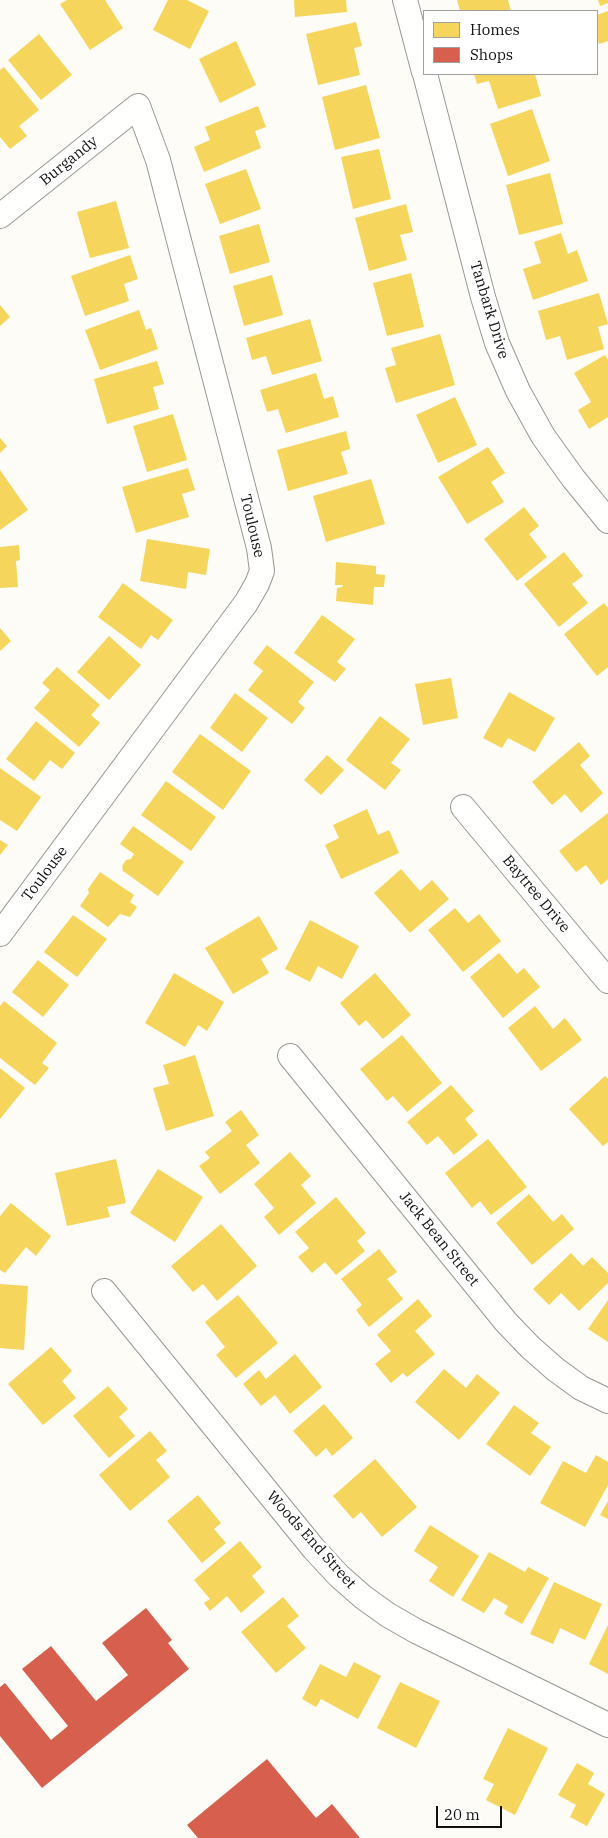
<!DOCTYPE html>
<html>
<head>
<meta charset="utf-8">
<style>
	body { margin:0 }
	#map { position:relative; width:608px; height:1838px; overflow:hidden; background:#fdfcf7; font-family:"IBM Plex Serif",serif }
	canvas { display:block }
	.legend { position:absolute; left:423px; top:10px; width:175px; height:65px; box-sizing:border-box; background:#fff; border:1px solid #a0a0a0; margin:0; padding:6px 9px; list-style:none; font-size:15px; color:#111 }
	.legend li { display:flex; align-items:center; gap:10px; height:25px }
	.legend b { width:25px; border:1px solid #a0a0a0 }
	.scale { position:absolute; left:436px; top:1806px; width:66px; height:22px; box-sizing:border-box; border:2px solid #111; border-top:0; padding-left:6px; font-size:15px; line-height:18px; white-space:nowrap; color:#111; -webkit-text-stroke:4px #fff; paint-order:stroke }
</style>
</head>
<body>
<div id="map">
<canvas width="608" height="1838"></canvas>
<ul class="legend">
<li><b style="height:14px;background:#f6d55c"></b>Homes</li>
<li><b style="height:14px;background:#d6604d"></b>Shops</li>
</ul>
<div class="scale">20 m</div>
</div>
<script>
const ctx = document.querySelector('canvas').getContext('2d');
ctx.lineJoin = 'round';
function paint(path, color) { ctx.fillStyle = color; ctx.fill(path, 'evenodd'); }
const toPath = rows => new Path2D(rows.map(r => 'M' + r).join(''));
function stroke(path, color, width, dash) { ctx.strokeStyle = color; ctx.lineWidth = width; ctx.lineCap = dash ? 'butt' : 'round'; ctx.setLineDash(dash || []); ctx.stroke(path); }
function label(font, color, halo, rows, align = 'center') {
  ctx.font = font + ' "IBM Plex Serif",serif'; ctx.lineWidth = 5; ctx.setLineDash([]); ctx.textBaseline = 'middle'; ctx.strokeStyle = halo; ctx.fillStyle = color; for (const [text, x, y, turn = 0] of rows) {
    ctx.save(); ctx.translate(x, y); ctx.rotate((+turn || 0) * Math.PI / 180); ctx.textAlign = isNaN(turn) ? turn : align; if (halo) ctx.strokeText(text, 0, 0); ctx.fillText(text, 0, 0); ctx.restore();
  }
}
paint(toPath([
	[67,0,105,0,123,28,90,50,60,4],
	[168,0,187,0,209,11,190,49,153,30],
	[294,0,346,0,347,12,295,17],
	[457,0,508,0,511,11,460,11],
	[598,0,608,0,608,3,600,6],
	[608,11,608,41,599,44,597,38,597,15],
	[356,22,362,46,354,48,360,75,318,85,306,34],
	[39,34,72,75,41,100,8,60],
	[236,41,256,85,220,103,199,59],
	[4,67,39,110,19,126,27,136,10,149,0,137,0,70],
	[474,74,535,74,541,96,498,109,489,81,477,84],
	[366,85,380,138,335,150,322,97],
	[258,106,266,127,255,131,261,148,204,172,194,147,210,140,205,127],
	[532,109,550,161,508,176,490,124],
	[379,149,391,199,353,209,341,157],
	[246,169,261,209,220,224,205,184],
	[550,173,563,224,519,235,506,185],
	[116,201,129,248,90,258,77,212],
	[406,204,413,232,400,235,407,260,369,271,355,218],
	[259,224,270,262,230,274,219,236],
	[561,233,568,254,577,250,588,281,533,300,523,269,541,263,534,242],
	[130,255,138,279,124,284,129,301,85,316,71,276],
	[411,273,424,327,387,336,373,283],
	[272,275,283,315,244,326,233,286],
	[599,293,608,324,598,327,604,349,567,360,560,336,546,340,538,311],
	[0,305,10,317,0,326],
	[139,310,146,330,151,328,158,349,100,370,85,330],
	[310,319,322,361,272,375,266,356,252,360,246,338],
	[440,334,455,385,396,403,385,368,396,365,391,348],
	[605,355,608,360,608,417,589,429,578,410,591,402,574,373],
	[157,361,164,384,153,387,159,409,107,424,94,379],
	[316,373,324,399,333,396,339,417,286,433,278,409,267,412,260,390],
	[455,397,477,445,438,463,416,415],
	[173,414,187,460,147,472,133,426],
	[346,431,350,449,341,452,348,474,288,491,277,450],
	[0,438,7,446,0,453],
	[488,447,505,473,491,482,504,502,467,524,438,477],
	[188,468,195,490,182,494,189,517,136,533,122,487],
	[0,470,28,510,0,530],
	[371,479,385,524,326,542,313,496],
	[524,507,539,526,529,534,547,557,517,581,484,539],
	[147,539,210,549,206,575,188,572,186,589,140,581],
	[19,545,20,560,16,561,18,587,0,588,0,547],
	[564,552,583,576,572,584,588,603,559,627,524,584],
	[336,562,376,566,376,574,385,575,384,587,374,587,373,605,336,601,337,588,342,587,343,585,335,585],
	[123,583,173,620,158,640,151,635,141,649,98,617],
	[604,603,608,608,608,667,597,676,564,634],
	[322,615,355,639,337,662,346,669,335,682,294,653],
	[0,628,11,641,0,651],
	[109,636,141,665,109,700,77,672],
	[267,645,314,682,298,702,305,708,292,724,248,690,263,671,253,663],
	[57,667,100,705,91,715,100,723,79,747,34,708,50,690,42,683],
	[451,678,458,718,423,725,415,684],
	[509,692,555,718,535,752,508,738,502,748,483,738],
	[235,693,268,718,242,752,210,728],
	[380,716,410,739,391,763,401,770,385,790,346,760],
	[36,721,75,753,62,769,50,760,34,781,6,759],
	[200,734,251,771,223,810,172,772],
	[579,742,590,756,580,765,603,793,581,813,565,794,552,805,532,782],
	[327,755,344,770,321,795,304,780],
	[0,768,41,797,17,831,0,820],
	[166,781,216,817,191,851,141,815],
	[367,809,378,835,389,830,399,853,341,879,325,845,339,838,333,825],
	[608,813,608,879,601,885,586,865,576,872,559,851],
	[133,826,184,862,158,896,123,871,122,866,126,860,131,859,134,854,120,844],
	[0,840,8,845,0,855],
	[401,869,420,891,432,880,449,899,410,933,374,893],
	[100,872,134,895,130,902,137,907,130,917,120,914,108,927,80,906,89,893,88,889],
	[455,908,468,923,479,914,501,941,463,972,428,930],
	[73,915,107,939,77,977,44,952],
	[259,916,278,949,261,959,269,973,233,994,205,948],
	[310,920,359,946,342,979,318,966,310,982,285,969],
	[499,953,517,974,524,968,540,987,503,1018,470,977],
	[38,960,69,985,43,1017,12,992],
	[174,973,224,1002,207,1031,198,1025,185,1047,145,1023],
	[375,973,411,1015,383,1039,366,1020,359,1026,340,1003],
	[4,1001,57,1043,42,1063,49,1068,35,1085,0,1058,0,1006],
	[535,1006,553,1029,565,1018,582,1040,541,1071,508,1028],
	[402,1035,442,1083,407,1112,393,1096,387,1101,360,1069],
	[195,1055,214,1116,166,1131,153,1088,169,1084,163,1065],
	[0,1068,25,1088,0,1119],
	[605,1076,608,1079,608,1142,603,1146,569,1109],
	[451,1085,474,1111,465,1119,478,1135,454,1155,438,1136,427,1145,407,1122],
	[241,1110,259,1135,246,1145,260,1163,220,1194,199,1166,210,1158,205,1152,232,1131,225,1122],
	[488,1139,527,1187,491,1215,480,1201,472,1208,445,1173],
	[290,1152,311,1176,301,1185,316,1203,279,1235,264,1217,274,1208,254,1184],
	[116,1159,126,1203,107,1207,110,1217,67,1226,55,1173],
	[158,1169,203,1197,175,1242,130,1213],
	[529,1194,553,1222,562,1214,574,1229,532,1265,496,1223],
	[336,1197,366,1233,357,1241,365,1251,336,1275,325,1262,312,1273,298,1257,309,1248,295,1232],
	[11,1203,51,1236,36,1256,26,1247,5,1273,0,1270,0,1216],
	[221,1224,257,1266,217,1301,203,1284,193,1292,171,1266],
	[379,1249,397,1272,387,1279,403,1299,369,1327,356,1310,362,1305,341,1279],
	[571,1253,583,1266,592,1257,608,1273,608,1283,579,1311,561,1293,549,1305,533,1289],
	[0,1284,28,1286,24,1350,0,1348],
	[238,1295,278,1343,236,1378,216,1355,225,1347,205,1322],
	[418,1299,432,1316,415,1331,435,1354,407,1377,403,1373,391,1383,375,1364,391,1351,377,1335],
	[608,1300,608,1342,588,1329],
	[51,1347,72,1371,62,1381,76,1398,43,1425,8,1384],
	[295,1354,322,1387,290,1414,275,1395,261,1406,243,1384,259,1370,266,1379],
	[444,1369,466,1388,477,1374,500,1393,459,1440,415,1402],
	[108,1386,128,1409,119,1417,135,1436,109,1458,73,1416],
	[324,1404,353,1438,332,1456,326,1448,316,1457,293,1431],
	[514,1405,539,1423,531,1433,551,1447,530,1476,486,1444],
	[150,1431,167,1451,156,1460,170,1477,130,1511,99,1475],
	[596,1455,608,1462,608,1485,585,1527,540,1503,563,1461,586,1473],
	[375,1459,417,1507,382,1537,361,1512,353,1519,333,1496],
	[198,1495,221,1523,214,1529,226,1543,202,1563,167,1521],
	[608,1501,608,1519,600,1515],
	[430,1525,479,1556,453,1597,429,1581,438,1567,414,1551],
	[240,1541,262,1567,252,1576,265,1592,241,1613,227,1596,210,1611,204,1603,210,1599,194,1580],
	[489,1552,525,1572,528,1567,549,1578,522,1624,504,1614,508,1606,494,1598,484,1613,461,1600],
	[554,1582,602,1604,585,1640,560,1628,553,1644,530,1634],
	[283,1597,299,1616,287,1626,306,1648,276,1673,241,1632],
	[608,1625,608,1674,589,1664],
	[354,1662,381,1676,358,1719,321,1699,316,1707,302,1699,320,1664,346,1677],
	[400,1682,440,1701,416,1748,377,1728],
	[508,1728,548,1748,515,1815,486,1800,494,1784,483,1779],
	[577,1763,594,1773,588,1784,605,1794,587,1826,570,1817,576,1805,558,1795]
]), '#f6d55c');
paint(toPath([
	[146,1608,172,1640,168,1643,189,1669,42,1788,0,1736,0,1687,5,1683,51,1740,68,1726,22,1669,51,1646,96,1701,128,1675,102,1643],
	[267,1759,316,1818,332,1804,360,1838,198,1838,187,1825]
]), '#d6604d');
const minor = toPath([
	[405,0,424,72],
	[425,74,483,297,497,343,518,391,543,436,573,478,608,521],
	[0,216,138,106,158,160,259,548,262,571,257,584,246,603,0,934],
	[463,807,608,981],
	[290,1056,506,1322,530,1347,555,1369,581,1388,608,1401],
	[104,1291,314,1549,339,1576,363,1597,388,1615,416,1631,608,1725]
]);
stroke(minor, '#979795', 26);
stroke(minor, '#fffffe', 24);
label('15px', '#111', '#fff', [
	["Burgandy",69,161,-39],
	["Tanbark Drive",489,310,73],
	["Toulouse",252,526,77],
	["Toulouse",45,874,-53],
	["Baytree Drive",536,894,50],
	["Jack Bean Street",439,1239,51],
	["Woods End Street",311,1540,48]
]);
</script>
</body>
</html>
